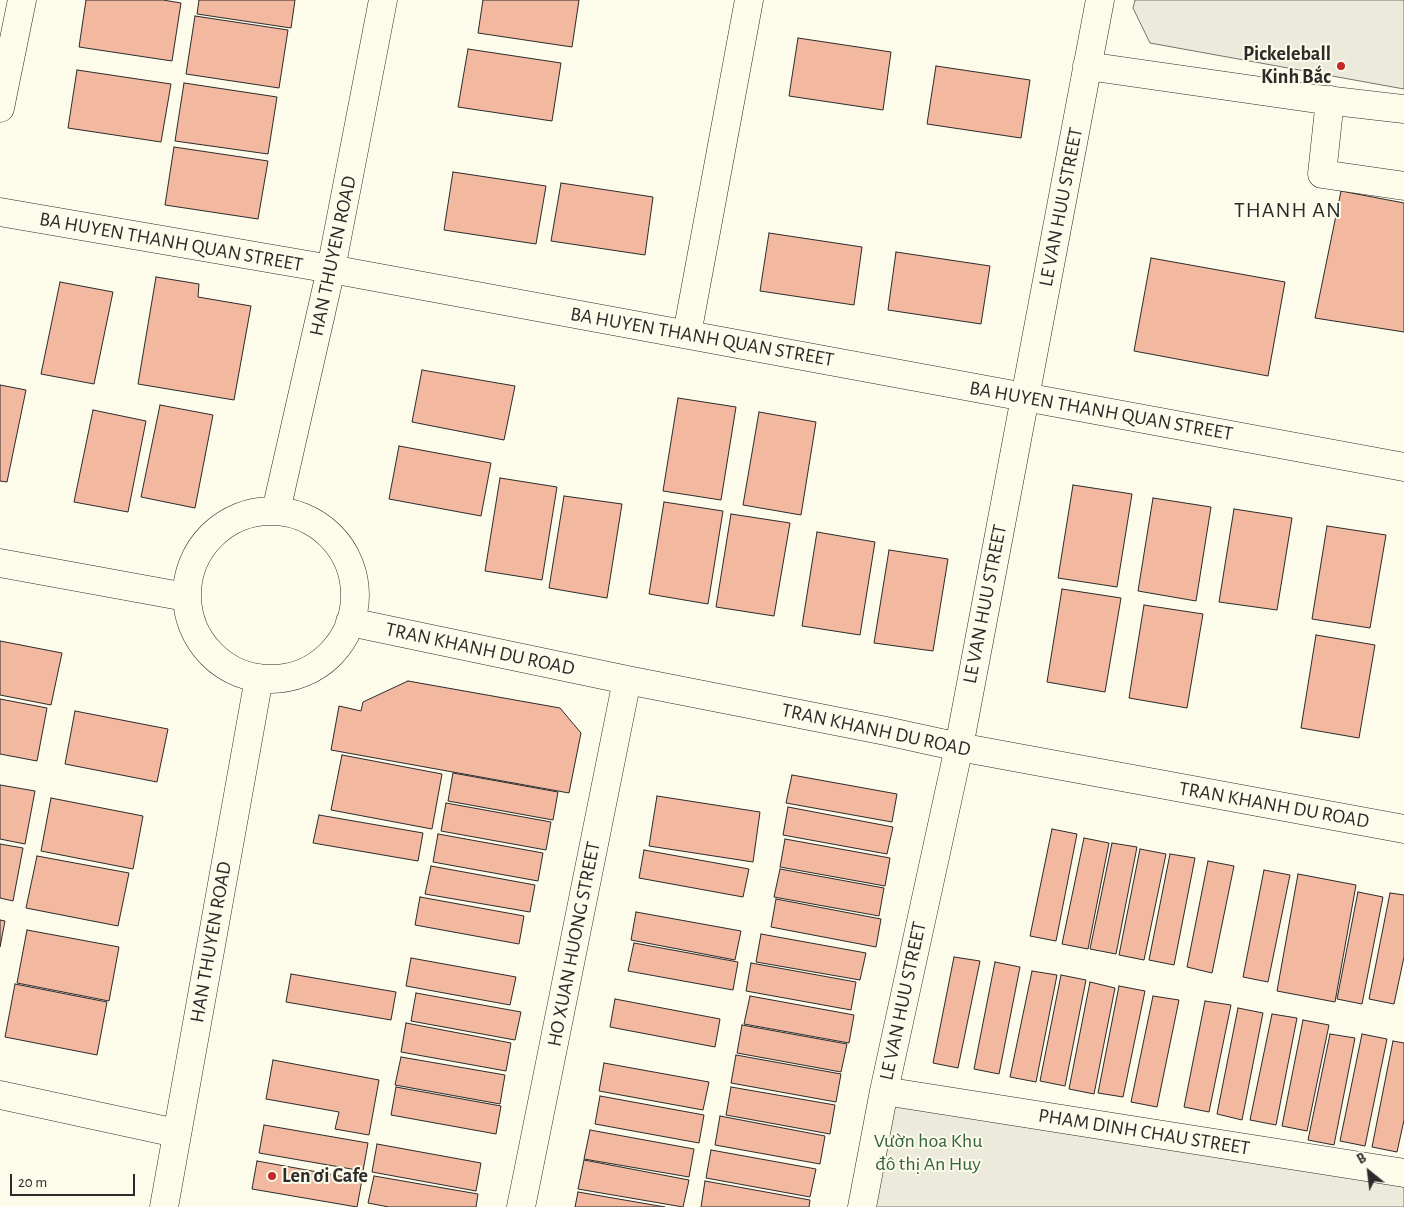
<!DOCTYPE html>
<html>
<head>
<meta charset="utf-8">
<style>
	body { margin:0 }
	#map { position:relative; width:1404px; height:1207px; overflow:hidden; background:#fdfbea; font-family:"Alegreya Sans",sans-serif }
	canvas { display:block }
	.north { position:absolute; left:1344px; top:1147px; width:50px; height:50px; -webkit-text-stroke:4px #fdfbea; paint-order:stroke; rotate:331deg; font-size:14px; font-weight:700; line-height:20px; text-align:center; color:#2b2b2b }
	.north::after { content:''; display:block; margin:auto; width:18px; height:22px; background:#2b2b2b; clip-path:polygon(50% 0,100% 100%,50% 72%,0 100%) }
	.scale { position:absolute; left:10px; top:1174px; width:125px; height:22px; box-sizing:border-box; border:2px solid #2b2b2b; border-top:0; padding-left:6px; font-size:15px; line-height:18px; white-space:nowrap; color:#2b2b2b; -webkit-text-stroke:4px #fdfbea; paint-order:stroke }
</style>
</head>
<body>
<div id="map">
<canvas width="1404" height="1207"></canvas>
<div class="north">B</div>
<div class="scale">20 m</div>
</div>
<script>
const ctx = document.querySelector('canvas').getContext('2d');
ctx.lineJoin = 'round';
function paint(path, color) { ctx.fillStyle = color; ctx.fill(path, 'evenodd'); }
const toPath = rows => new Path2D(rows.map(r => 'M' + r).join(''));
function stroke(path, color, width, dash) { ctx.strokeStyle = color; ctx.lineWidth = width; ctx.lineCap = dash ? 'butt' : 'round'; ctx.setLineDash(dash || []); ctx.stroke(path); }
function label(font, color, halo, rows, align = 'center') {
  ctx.font = font + ' "Alegreya Sans",sans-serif'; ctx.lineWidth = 4; ctx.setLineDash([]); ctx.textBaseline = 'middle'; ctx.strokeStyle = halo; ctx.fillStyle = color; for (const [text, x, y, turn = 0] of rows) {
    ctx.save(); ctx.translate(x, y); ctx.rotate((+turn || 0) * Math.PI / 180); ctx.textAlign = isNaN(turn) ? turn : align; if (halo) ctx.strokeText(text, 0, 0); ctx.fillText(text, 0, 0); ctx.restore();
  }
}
const green = toPath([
	[1135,0,1404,0,1404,89,1150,43,1133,8,1135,0],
	[884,1091,1404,1173,1404,1207,862,1207,884,1091]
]);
paint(green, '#ecebdb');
stroke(green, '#74746e', 1);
const building = toPath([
	[86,0,163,0,181,3,172,61,79,47,86,0],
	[199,0,295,0,291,28,197,14,199,0],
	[483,0,579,0,572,47,478,33,483,0],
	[195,16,288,30,279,88,186,74,195,16],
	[798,38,891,52,883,110,789,96,798,38],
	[468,49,561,63,552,121,458,107,468,49],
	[936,66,1030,80,1021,138,927,124,936,66],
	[77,70,171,84,161,142,68,128,77,70],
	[184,83,277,97,268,154,175,141,184,83],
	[174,147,268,161,258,219,165,205,174,147],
	[453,172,546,186,536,244,444,230,453,172],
	[561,183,653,197,645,255,551,241,561,183],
	[1341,191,1404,203,1404,332,1315,318,1341,191],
	[769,233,862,247,854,305,760,291,769,233],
	[896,252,990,266,981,324,888,310,896,252],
	[1151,258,1285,282,1268,376,1134,351,1151,258],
	[156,277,199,284,198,297,251,306,234,400,138,384,156,277],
	[60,282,113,292,94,384,41,374,60,282],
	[422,370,515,386,504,440,412,422,422,370],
	[0,385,26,390,7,482,0,481,0,385],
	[678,398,736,407,721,500,663,491,678,398],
	[160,405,213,415,195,508,141,497,160,405],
	[93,410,146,421,128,512,74,502,93,410],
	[759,412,816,422,801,515,743,505,759,412],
	[399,446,491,463,481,516,389,499,399,446],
	[500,478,557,487,542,580,485,571,500,478],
	[1073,485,1132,494,1117,587,1058,578,1073,485],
	[564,496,622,504,607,598,549,588,564,496],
	[1153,498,1211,507,1196,601,1138,591,1153,498],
	[664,502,723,511,708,604,649,594,664,502],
	[1234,509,1292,518,1277,610,1219,602,1234,509],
	[731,514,790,523,774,616,716,607,731,514],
	[1327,526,1386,535,1370,628,1312,619,1327,526],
	[817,532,875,542,860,635,802,626,817,532],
	[889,550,948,559,933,651,874,643,889,550],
	[1062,589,1121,598,1105,692,1047,682,1062,589],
	[1144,605,1203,614,1187,708,1129,698,1144,605],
	[1316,635,1375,645,1359,738,1301,728,1316,635],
	[0,641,62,653,51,705,0,695,0,641],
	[408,681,560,708,581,733,569,793,331,750,339,706,361,711,363,702,408,681],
	[0,699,47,708,37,761,0,754,0,699],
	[75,711,168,729,157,782,65,764,75,711],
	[342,755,442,774,432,829,331,810,342,755],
	[453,773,558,792,553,820,448,801,453,773],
	[792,775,897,794,892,822,786,803,792,775],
	[0,785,35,791,25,844,0,839,0,785],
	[657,796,760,812,753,862,649,846,657,796],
	[51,798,143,816,133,869,41,851,51,798],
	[446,803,551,822,546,850,441,831,446,803],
	[788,807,893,827,887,854,783,835,788,807],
	[319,815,423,833,418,861,313,843,319,815],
	[1052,829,1077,834,1056,941,1030,936,1052,829],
	[438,834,543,853,538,881,433,862,438,834],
	[1084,838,1109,843,1088,949,1062,944,1084,838],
	[785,839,890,858,885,886,780,867,785,839],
	[1112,843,1137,847,1116,954,1090,949,1112,843],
	[0,844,23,848,13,901,0,898,0,844],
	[1140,849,1166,854,1144,960,1119,955,1140,849],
	[644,850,749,869,743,897,639,878,644,850],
	[1170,854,1195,858,1174,965,1149,960,1170,854],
	[37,856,129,873,118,926,26,908,37,856],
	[1208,861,1234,866,1212,973,1187,967,1208,861],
	[431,866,535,885,530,912,425,894,431,866],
	[780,869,884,888,879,916,774,897,780,869],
	[1264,870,1290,875,1268,982,1243,977,1264,870],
	[1298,874,1356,885,1335,1002,1277,991,1298,874],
	[1358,892,1383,897,1362,1004,1337,999,1358,892],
	[1390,893,1404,895,1404,957,1394,1004,1369,999,1390,893],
	[420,897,524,916,519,944,415,925,420,897],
	[776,899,881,919,876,947,771,927,776,899],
	[636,912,741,931,735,960,631,940,636,912],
	[0,920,5,921,0,947,0,920],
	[27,930,119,947,109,1001,17,983,27,930],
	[761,934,866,953,860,980,756,962,761,934],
	[634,943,738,962,733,990,628,971,634,943],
	[954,957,980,961,958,1068,933,1063,954,957],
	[411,958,516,977,510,1005,406,986,411,958],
	[995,962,1020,967,999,1074,974,1069,995,962],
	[751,963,856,982,851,1010,746,991,751,963],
	[1032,971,1057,975,1036,1082,1010,1077,1032,971],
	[291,974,396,992,391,1020,286,1002,291,974],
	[1061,975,1086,980,1065,1086,1040,1081,1061,975],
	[1090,982,1115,988,1094,1094,1069,1089,1090,982],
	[15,984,107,1002,97,1055,5,1037,15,984],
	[1119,986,1145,991,1123,1097,1098,1093,1119,986],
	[416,993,521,1012,515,1040,411,1021,416,993],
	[750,996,854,1015,849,1043,744,1024,750,996],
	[1153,996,1179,1000,1157,1107,1131,1102,1153,996],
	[615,999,720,1019,715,1047,610,1027,615,999],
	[1205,1001,1231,1005,1209,1112,1184,1107,1205,1001],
	[1238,1008,1263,1013,1242,1120,1217,1114,1238,1008],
	[1272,1014,1297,1018,1276,1125,1250,1120,1272,1014],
	[1303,1020,1329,1025,1307,1131,1282,1126,1303,1020],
	[406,1023,511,1043,506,1071,401,1052,406,1023],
	[742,1025,847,1044,841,1072,737,1053,742,1025],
	[1330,1034,1355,1038,1334,1145,1308,1140,1330,1034],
	[1362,1034,1387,1039,1365,1146,1340,1141,1362,1034],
	[1393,1041,1404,1043,1404,1120,1397,1152,1372,1147,1393,1041],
	[736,1055,841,1074,836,1102,731,1083,736,1055],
	[401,1057,505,1075,500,1104,395,1085,401,1057],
	[273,1060,379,1080,369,1135,335,1129,339,1112,266,1099,273,1060],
	[604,1063,709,1082,703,1110,599,1091,604,1063],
	[396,1087,501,1106,496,1134,391,1115,396,1087],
	[731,1087,835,1105,830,1134,726,1115,731,1087],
	[600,1096,704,1115,699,1143,595,1124,600,1096],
	[720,1116,825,1136,820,1164,715,1145,720,1116],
	[264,1125,368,1143,363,1171,259,1153,264,1125],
	[590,1130,694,1149,689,1177,584,1159,590,1130],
	[377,1144,481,1163,476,1191,372,1172,377,1144],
	[711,1150,816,1169,810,1197,706,1178,711,1150],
	[584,1160,689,1180,683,1207,578,1189,584,1160],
	[257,1161,362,1180,357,1207,252,1189,257,1161],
	[374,1176,478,1194,476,1207,389,1207,368,1203,374,1176],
	[705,1181,810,1200,809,1207,701,1207,705,1181],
	[578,1192,665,1207,575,1207,578,1192]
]);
paint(building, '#f2b8a0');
stroke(building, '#2b2b2b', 1);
const minor = toPath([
	[1087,66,1317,99,1404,109],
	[1330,100,1322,174,1404,186],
	[0,108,22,0],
	[0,212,331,269,1404,467],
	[687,334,749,0],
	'187 595a84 84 0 1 1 168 0a84 84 0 1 1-168 0Z',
	[276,511,331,269,383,0],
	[0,563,186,597],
	[350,622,627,680,886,731,959,747,1404,829],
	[884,1091,1404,1173],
	[0,1095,176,1133],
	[164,1207,259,678],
	[521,1207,627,680],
	[862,1207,884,1091,959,747,1100,0]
]);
stroke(minor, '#2b2b2b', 29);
stroke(minor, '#fdfbea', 28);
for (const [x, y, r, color] of [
	[1341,66,5,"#c62828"],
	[272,1176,5,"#c62828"]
]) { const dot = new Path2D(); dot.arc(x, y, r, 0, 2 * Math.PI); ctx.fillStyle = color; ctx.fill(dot); stroke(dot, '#fdfbea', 2); }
label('bold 20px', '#2b2b2b', '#fdfbea', [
	["Pickeleball",1331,54],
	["Kinh Bắc",1331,77],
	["Len ơi Cafe",282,1176,"left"]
], 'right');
label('20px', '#2b2b2b', '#fdfbea', [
	["LE VAN HUU STREET",1061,207,-79],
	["BA HUYEN THANH QUAN STREET",171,242,10],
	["HAN THUYEN ROAD",333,256,-78],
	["BA HUYEN THANH QUAN STREET",702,337,10],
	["BA HUYEN THANH QUAN STREET",1101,411,10],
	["LE VAN HUU STREET",985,604,-79],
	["TRAN KHANH DU ROAD",480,649,12],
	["TRAN KHANH DU ROAD",876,730,12],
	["TRAN KHANH DU ROAD",1274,805,10],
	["HAN THUYEN ROAD",211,942,-80],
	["HO XUAN HUONG STREET",574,944,-79],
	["LE VAN HUU STREET",903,1001,-78],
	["PHAM DINH CHAU STREET",1144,1132,9]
]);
label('20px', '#34623c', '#fdfbea', [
	["Vườn hoa Khu",928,1141],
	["đô thị An Huy",928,1164]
]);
ctx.letterSpacing = '1px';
label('22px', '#2b2b2b', '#fdfbea', [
	["THANH AN",1288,210]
]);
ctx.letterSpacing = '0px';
</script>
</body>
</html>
